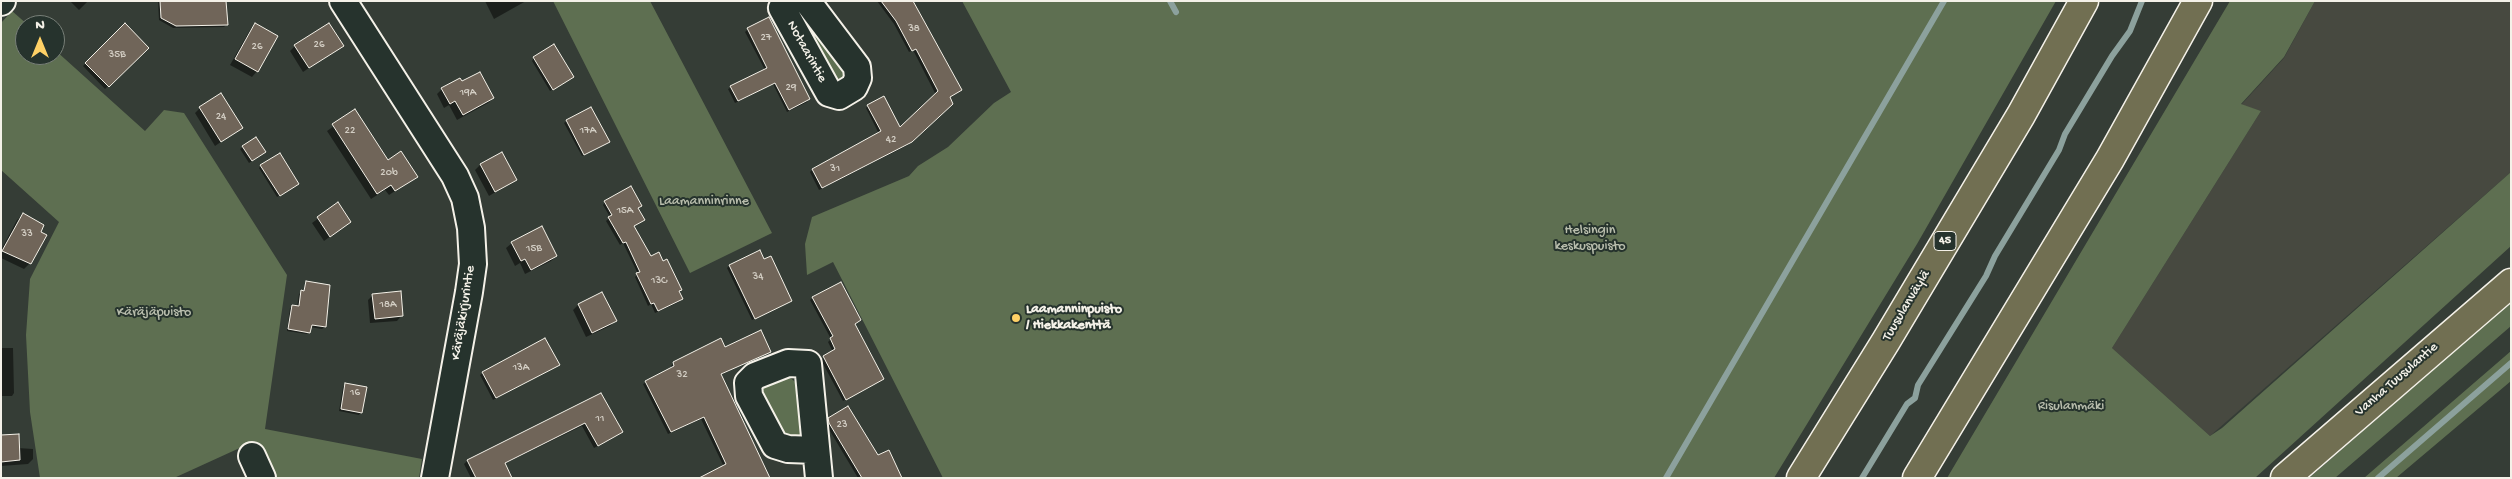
<!DOCTYPE html>
<html>
<head>
<meta charset="utf-8">
<style>
	body { margin:0 }
	#map { position:relative; width:2512px; height:479px; overflow:hidden; background:#353d36; font-family:"Gochi Hand",sans-serif }
	canvas { display:block }
	.frame { position:absolute; inset:0; border:2px solid #f4f1e8; pointer-events:none }
	.north { position:absolute; left:15px; top:15px; width:50px; height:50px; box-sizing:border-box; background:#26332d; border:1px solid #787f78; border-radius:50%; rotate:0deg; font-size:14px; font-weight:700; line-height:20px; text-align:center; color:#f4f1e8 }
	.north::after { content:''; display:block; margin:auto; width:18px; height:22px; background:#ffd166; clip-path:polygon(50% 0,100% 100%,50% 72%,0 100%) }
</style>
</head>
<body>
<div id="map">
<canvas width="2512" height="479"></canvas>
<div class="frame"></div>
<div class="north">N</div>
</div>
<script>
const ctx = document.querySelector('canvas').getContext('2d');
ctx.lineJoin = 'round';
function paint(path, color) { ctx.fillStyle = color; ctx.fill(path, 'evenodd'); }
const toPath = rows => new Path2D(rows.map(r => 'M' + r).join(''));
function stroke(path, color, width, dash) { ctx.strokeStyle = color; ctx.lineWidth = width; ctx.lineCap = dash ? 'butt' : 'round'; ctx.setLineDash(dash || []); ctx.stroke(path); }
function label(font, color, halo, rows, align = 'center') {
  ctx.font = font + ' "Gochi Hand",sans-serif'; ctx.lineWidth = 4; ctx.setLineDash([]); ctx.textBaseline = 'middle'; ctx.strokeStyle = halo; ctx.fillStyle = color; for (const [text, x, y, turn = 0] of rows) {
    ctx.save(); ctx.translate(x, y); ctx.rotate((+turn || 0) * Math.PI / 180); ctx.textAlign = isNaN(turn) ? turn : align; if (halo) ctx.strokeText(text, 0, 0); ctx.fillText(text, 0, 0); ctx.restore();
  }
}
paint(toPath([
	[2315,1,2511,1,2511,172,2210,436,2112,348,2261,111,2241,105,2284,58]
]), '#474940');
paint(toPath([
	[553,1,650,1,772,233,690,273],
	[962,1,2056,1,1917,244,1774,478,943,478,833,262,807,275,805,244,812,217,909,176,918,166,948,147,994,103,1011,92],
	[2230,1,2315,1,2284,57,2241,104,2261,111,2112,348,2210,436,2222,428,2511,172,2511,246,2255,478,1947,478],
	[796,6,849,75,836,84],
	[12,11,28,25,25,25,25,55,55,55,55,50,145,131,164,110,184,113,287,275,265,429,422,459,419,478,272,478,255,441,174,478,40,478,30,412,26,335,30,279,59,222,1,170,1,23],
	[2511,302,2511,326,2406,417,2335,478,2309,478],
	[2511,351,2511,381,2396,478,2364,478],
	[788,376,799,385,802,435,797,439,783,440,759,389,762,384]
]), '#5e6f51');
paint(toPath([
	[70,1,88,1,79,10],
	[158,1,195,1,227,24,224,27,173,28,159,20],
	[485,1,526,1,494,19],
	[877,1,910,1,961,90,948,98,951,104,908,145,819,190,810,172,812,170,879,134,866,108,868,106,900,129,936,95,913,50,909,52,894,24],
	[255,24,257,71,252,77,230,65,250,30],
	[125,25,147,48,105,89,83,66],
	[748,29,809,99,807,102,787,112,773,84,735,103,728,89,765,70,745,32],
	[295,46,342,46,303,72,290,51],
	[534,58,570,79,550,91,532,61],
	[462,83,493,98,488,103,457,120,449,105,444,108,437,94,442,89],
	[200,108,241,128,215,146,195,113],
	[355,111,388,161,416,177,389,195,385,190,371,199,327,131],
	[567,121,606,144,582,156,564,123],
	[256,138,262,154,249,163,240,149],
	[480,165,515,180,489,196,475,170],
	[261,166,295,186,277,197,259,168],
	[605,202,641,205,637,209,633,226,650,257,682,299,679,302,655,313,651,304,648,306,635,277,638,274,623,243,620,245,606,221,610,217,603,205],
	[338,204,350,222,324,241,312,223],
	[23,215,30,263,24,269,1,258,1,250,17,220],
	[512,243,556,256,551,261,525,274,520,263,515,266,506,248],
	[729,266,791,300,752,320,727,268],
	[306,282,325,327,322,329,310,327,307,334,287,331,290,308,297,307,299,294,303,292],
	[373,295,402,315,397,321,370,323,368,300],
	[813,298,860,320,854,324,880,381,843,401,821,360,833,352,828,342,831,339,810,300],
	[578,305,615,321,610,326,586,337,573,310],
	[721,340,724,348,769,351,720,375,768,478,724,467,701,419,668,434,643,384,672,369,671,366,673,364],
	[1,348,13,348,14,393,12,396,1,396],
	[558,365,493,400,480,375,483,373],
	[346,384,361,412,359,415,339,411,343,387],
	[601,394,621,432,618,435,594,448,582,426,504,464,497,478,471,478,464,464,467,461],
	[829,419,878,457,901,478,858,478,827,426,826,421],
	[1,437,18,448,33,449,33,459,28,464,1,466]
]), '#0007');
stroke(toPath([
	[1170,1,1176,12],
	[1666,478,1944,1],
	[1862,478,1907,404,1915,398,1918,385,1986,276,1995,256,2059,150,2065,134,2112,56,2130,31,2142,1],
	[2378,478,2511,363]
]), '#8ca19d', 6);
const building = toPath([
	[160,1,226,1,228,25,176,26,161,18,160,1],
	[881,1,913,1,962,90,950,97,953,104,912,142,822,188,812,169,881,131,867,105,884,96,900,127,938,91,916,49,912,51,896,21,881,1],
	[769,17,810,99,789,110,775,83,738,101,730,86,767,68,747,28,769,17],
	[125,23,149,48,109,87,85,63,125,23],
	[255,23,278,36,258,72,235,59,255,23],
	[329,23,344,46,309,68,294,45,329,23],
	[554,44,574,77,553,90,533,57,554,44],
	[480,72,494,98,463,115,455,101,450,104,441,88,460,78,462,81,480,72],
	[221,93,243,128,221,142,199,107,221,93],
	[591,107,610,142,584,155,566,120,591,107],
	[355,109,388,160,401,151,418,177,395,191,391,185,377,194,332,124,355,109],
	[256,137,266,152,252,161,242,146,256,137],
	[502,152,517,180,495,192,480,164,502,152],
	[280,153,299,184,280,196,260,165,280,153],
	[631,186,642,206,638,208,645,220,634,226,651,256,659,252,663,261,667,259,682,290,679,291,683,299,658,311,654,303,651,304,636,273,640,272,626,242,623,243,608,217,612,215,604,201,631,186],
	[338,202,351,222,330,237,317,217,338,202],
	[23,213,44,225,41,232,47,235,31,264,2,251,23,213],
	[542,226,557,256,531,270,525,259,521,261,511,242,542,226],
	[760,250,764,259,771,256,792,301,755,319,729,265,760,250],
	[306,281,330,285,326,327,312,325,310,333,288,329,292,305,299,306,301,290,304,291,306,281],
	[841,282,861,320,855,324,884,379,846,400,823,356,835,349,830,338,833,336,812,297,841,282],
	[401,291,403,316,375,319,372,294,401,291],
	[602,292,617,321,592,333,578,304,602,292],
	[761,330,771,352,721,374,770,478,699,478,726,464,704,417,671,432,645,381,674,366,673,362,721,338,725,347,761,330],
	[545,338,560,365,496,398,482,372,545,338],
	[345,383,367,387,362,413,341,409,345,383],
	[601,393,623,432,598,446,585,423,505,463,512,478,476,478,467,460,601,393],
	[848,406,878,455,889,450,902,478,862,478,829,423,828,418,848,406],
	[19,434,20,460,1,462,1,435,19,434]
]);
paint(building, '#706559');
stroke(building, '#f4f1e8', 1);
const minor = toPath([
	[343,1,455,176,465,198,471,228,473,264,469,292,435,478],
	[786,1,782,8,829,93,839,96,854,87,858,78,857,67,807,1],
	[1,2,2,1],
	[815,450,788,449,775,445,749,396,748,383,755,376,788,363,808,364,819,478],
	[252,456,262,478]
]);
const major = toPath([
	[2285,478,2511,283]
]);
const highway = toPath([
	[1801,478,1886,341,2021,115,2084,1],
	[1917,478,2110,159,2198,1]
]);
stroke(minor, '#f4f1e8', 30);
stroke(major, '#f4f1e8', 31);
stroke(highway, '#f4f1e8', 31);
stroke(minor, '#26332d', 26);
stroke(major, '#716f52', 28);
stroke(highway, '#716f52', 28);
for (const [x, y, r, color] of [
	[1016,318,5,"#ffd166"]
]) { const dot = new Path2D(); dot.arc(x, y, r, 0, 2 * Math.PI); ctx.fillStyle = color; ctx.fill(dot); stroke(dot, '#26332d', 2); }
label('11px', '#d3cec4', null, [
	["38",914,29],
	["27",766,38],
	["26",319,45],
	["26",257,47],
	["35B",117,55],
	["29",791,88],
	["19A",468,93],
	["24",221,117],
	["22",350,131],
	["17A",588,131],
	["42",891,140],
	["31",835,169],
	["20b",389,173],
	["15A",625,211],
	["33",27,234],
	["15B",534,249],
	["34",758,277],
	["13C",659,281],
	["18A",388,305],
	["13A",521,368],
	["32",682,375],
	["16",355,393],
	["11",600,419],
	["23",842,425]
]);
for (const [x, y, w] of [
	[1945,241,22]
]) { const box = new Path2D(); box.roundRect(x - w / 2, y - 9.5, w, 19, 4); ctx.fillStyle = '#26332d'; ctx.fill(box); stroke(box, '#f4f1e8', 1); }
label('bold 12px', '#f4f1e8', null, [
	["45",1945,241]
]);
label('14px', '#f4f1e8', '#26332d', [
	["Notaarintie",806,52,61],
	["Tuusulanväylä",1907,306,-59],
	["Käräjäkirjurintie",464,313,-81],
	["Vanha Tuusulantie",2397,380,-41]
]);
label('14px', '#b8bdac', '#26332d', [
	["Laamanninrinne",704,202],
	["Helsingin",1590,231],
	["keskuspuisto",1590,247],
	["Käräjäpuisto",154,313],
	["Risulanmäki",2071,407]
]);
label('bold 14px', '#f4f1e8', '#26332d', [
	["Laamanninpuisto",1026,310],
	["/ Hiekkakenttä",1026,326]
], 'left');
</script>
</body>
</html>
